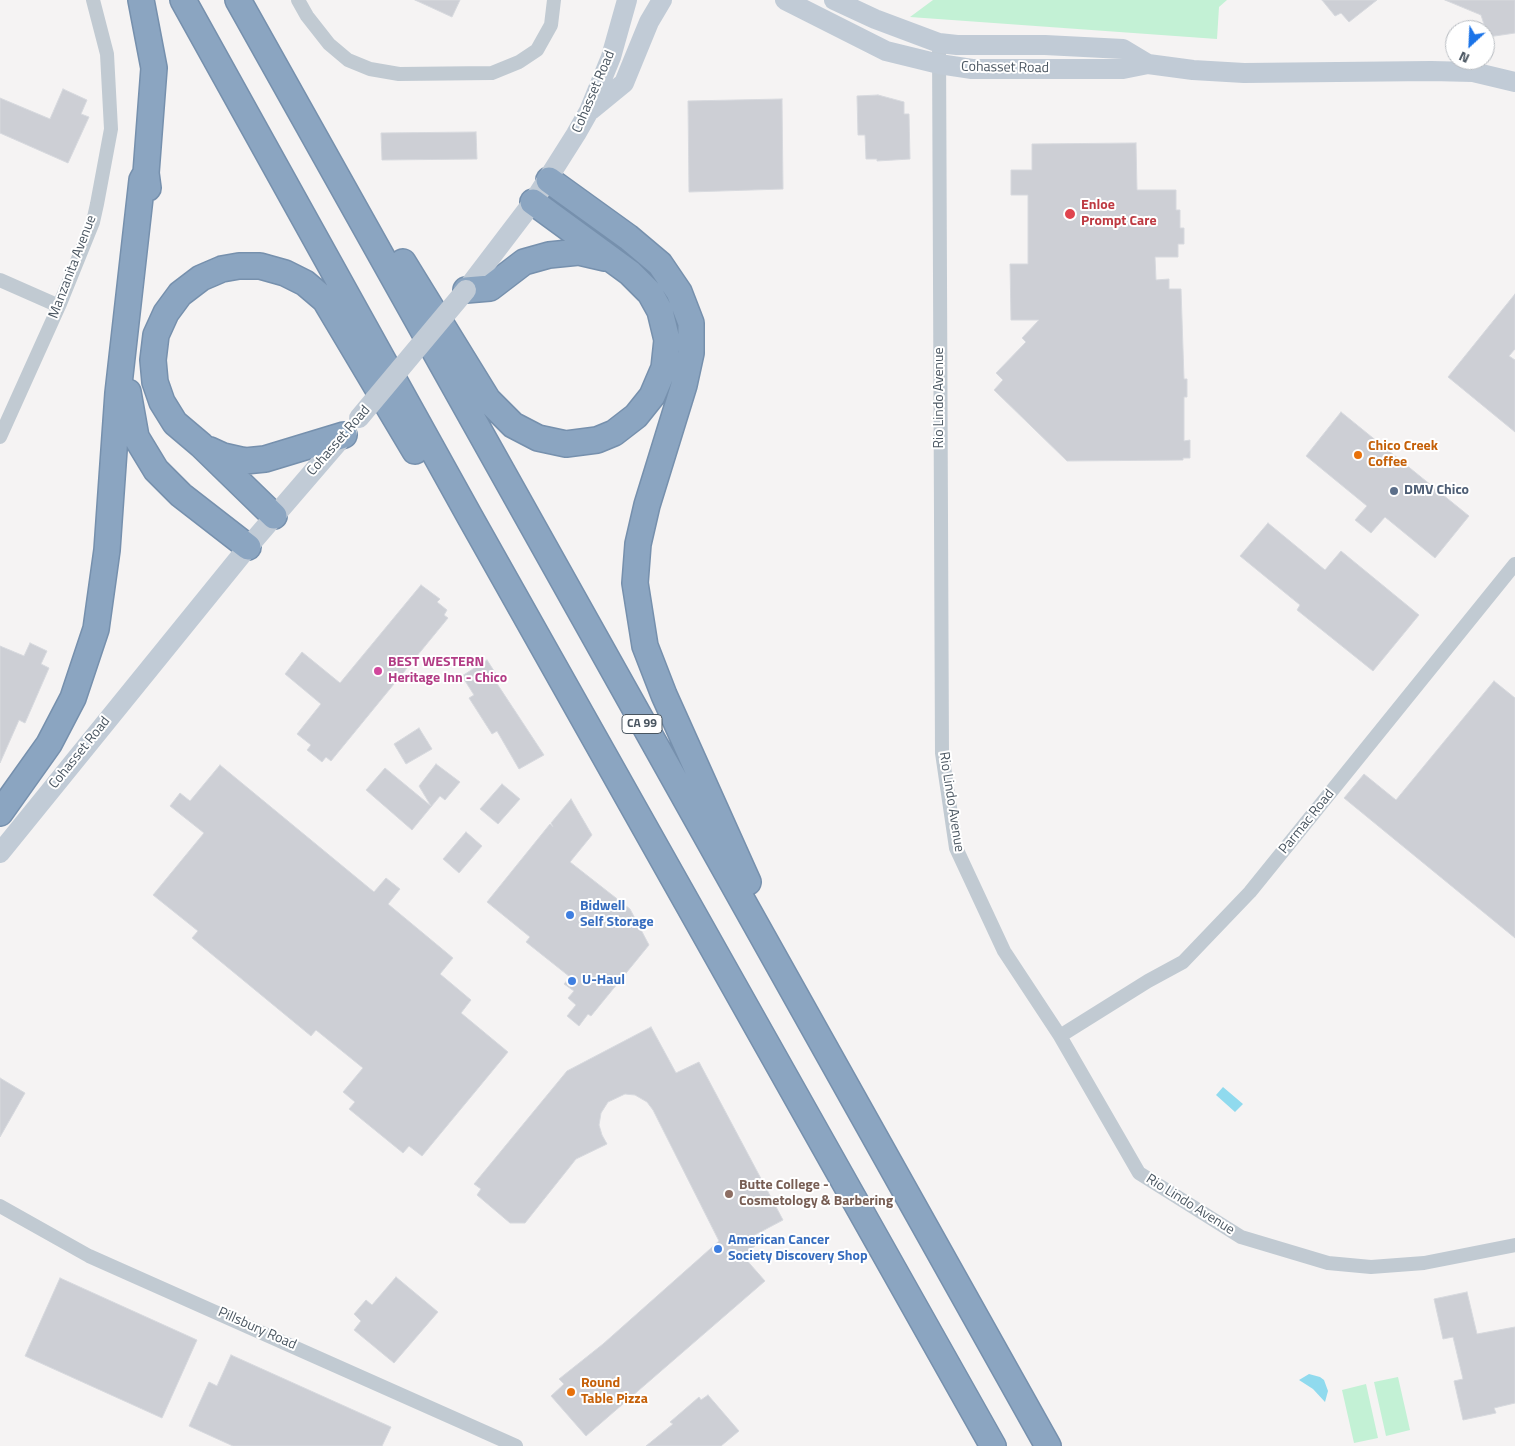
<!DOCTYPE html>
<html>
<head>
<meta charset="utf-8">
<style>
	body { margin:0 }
	#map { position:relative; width:1515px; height:1446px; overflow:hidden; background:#f5f3f3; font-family:"Titillium Web",sans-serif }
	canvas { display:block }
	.north { position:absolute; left:1445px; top:20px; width:50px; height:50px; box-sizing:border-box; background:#fff; border:1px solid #b7bbc0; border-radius:50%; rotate:205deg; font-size:14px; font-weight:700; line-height:20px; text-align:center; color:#4a5661 }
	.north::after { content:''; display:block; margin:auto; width:18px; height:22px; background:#1a73e8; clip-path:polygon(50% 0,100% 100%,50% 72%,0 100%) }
</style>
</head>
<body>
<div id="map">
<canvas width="1515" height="1446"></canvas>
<div class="north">N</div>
</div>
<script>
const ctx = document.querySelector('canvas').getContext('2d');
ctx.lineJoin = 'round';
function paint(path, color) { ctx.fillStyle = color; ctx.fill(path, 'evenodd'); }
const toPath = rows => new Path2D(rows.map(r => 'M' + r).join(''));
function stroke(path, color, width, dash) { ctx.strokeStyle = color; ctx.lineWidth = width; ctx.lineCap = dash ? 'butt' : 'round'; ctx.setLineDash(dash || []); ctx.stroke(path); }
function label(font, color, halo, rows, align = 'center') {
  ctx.font = font + ' "Titillium Web",sans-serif'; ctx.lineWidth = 4; ctx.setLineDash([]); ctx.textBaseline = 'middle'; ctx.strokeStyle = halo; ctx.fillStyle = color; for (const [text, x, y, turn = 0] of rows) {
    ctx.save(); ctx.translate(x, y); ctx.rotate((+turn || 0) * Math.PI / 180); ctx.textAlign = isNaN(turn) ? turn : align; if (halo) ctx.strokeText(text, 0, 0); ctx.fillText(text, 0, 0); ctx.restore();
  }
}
paint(toPath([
	[933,0,1227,0,1219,7,1217,39,910,17],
	[1398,1377,1410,1430,1386,1436,1374,1382],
	[1366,1384,1378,1438,1354,1443,1342,1390]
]), '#c3f1d5');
paint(toPath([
	[1223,1087,1243,1104,1235,1112,1216,1095],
	[1309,1374,1320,1377,1324,1380,1328,1391,1325,1402,1313,1389,1299,1380]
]), '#90daee');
const building = toPath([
	[415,0,460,0,452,17,415,0],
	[1322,0,1377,0,1349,22,1341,13,1335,16,1322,0],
	[1445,0,1515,0,1515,33,1488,37,1481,15,1445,0],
	[63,89,87,100,81,114,89,117,68,163,0,133,0,98,50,119,63,89],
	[878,95,904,102,904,114,909,114,910,159,877,161,877,159,866,159,865,135,858,135,857,96,878,95],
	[782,99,783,189,689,192,688,101,782,99],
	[476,132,477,159,382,160,381,133,476,132],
	[1136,143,1137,190,1176,190,1176,210,1180,210,1180,228,1184,228,1184,244,1178,244,1178,257,1155,257,1156,280,1169,279,1169,289,1181,289,1184,379,1187,379,1187,397,1184,397,1184,441,1190,440,1190,458,1183,458,1183,460,1067,461,994,390,1003,380,996,373,1026,342,1022,338,1039,320,1011,320,1010,264,1028,264,1028,195,1011,195,1011,170,1032,170,1032,144,1136,143],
	[1515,294,1515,349,1509,356,1515,360,1515,432,1448,377,1515,294],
	[1341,412,1469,516,1435,558,1385,517,1371,533,1355,520,1367,506,1306,456,1341,412],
	[1268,523,1325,570,1341,551,1419,615,1373,671,1297,610,1300,605,1240,556,1268,523],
	[421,585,440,599,437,602,447,610,444,615,448,618,331,761,326,757,322,762,307,750,311,745,297,734,321,704,285,674,302,652,340,683,421,585],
	[30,643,47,651,41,664,49,668,25,723,19,720,0,763,0,646,24,656,30,643],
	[487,660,496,674,492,676,544,755,519,769,497,731,492,734,469,698,474,695,462,676,487,660],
	[1494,681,1515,698,1515,938,1344,798,1364,774,1396,800,1494,681],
	[419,728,432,749,406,764,394,744,419,728],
	[436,764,460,782,445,800,440,796,412,830,366,790,385,768,431,806,419,786,436,764],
	[220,765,374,892,386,878,400,889,388,904,453,958,440,974,471,1000,461,1013,508,1052,422,1156,409,1146,403,1153,349,1109,355,1102,343,1092,363,1068,316,1030,311,1036,192,938,198,931,153,895,204,833,170,806,180,793,190,801,220,765],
	[502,784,520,799,498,824,480,809,502,784],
	[571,799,592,835,570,862,630,909,649,945,591,1016,588,1014,579,1026,567,1016,576,1005,568,998,574,991,564,984,570,977,526,942,530,937,487,902,550,824,553,827,551,823,571,799],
	[466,832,482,846,459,873,443,859,466,832],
	[651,1027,676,1073,699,1062,783,1220,751,1237,756,1245,743,1256,765,1281,586,1436,551,1396,564,1384,559,1379,603,1344,719,1241,653,1110,647,1102,635,1095,625,1094,608,1102,601,1113,599,1125,602,1135,607,1144,576,1159,525,1223,510,1223,477,1195,481,1189,474,1184,567,1071,651,1027],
	[0,1078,25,1093,0,1137,0,1078],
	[396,1277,438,1312,394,1363,354,1330,361,1321,354,1314,366,1300,372,1305,396,1277],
	[60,1278,197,1340,162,1418,25,1356,60,1278],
	[1467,1292,1477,1334,1515,1327,1515,1403,1494,1408,1496,1413,1463,1420,1454,1381,1463,1379,1453,1337,1443,1339,1434,1299,1467,1292],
	[231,1355,391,1427,382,1446,233,1446,189,1426,209,1382,217,1386,231,1355],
	[708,1395,739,1431,721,1446,646,1446,673,1424,670,1422,699,1397,701,1400,708,1395]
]);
paint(building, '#cdcfd5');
stroke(building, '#d7d9de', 1);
const motorway = toPath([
	[141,0,154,68,146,173,148,188],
	[183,0,470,517,993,1446],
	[238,0,1048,1446],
	[549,180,628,237,660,264,679,292,691,323,691,353,684,385,647,505,638,544,635,583,645,646,664,695,748,882],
	[403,262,488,400,513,425,538,438,566,444,597,440,614,433,636,416,652,396,664,368,667,340,660,311,650,293,630,273,533,202],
	[466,290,490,288,524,262,549,255,579,252,605,258],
	[128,392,136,437,156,470,181,495,248,547],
	[210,450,223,456,245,461,265,459,344,435],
	[274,516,201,445,175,423,162,402,155,382,153,360,156,335,166,313,180,294,201,278,222,269,239,266,260,266,285,273,305,283,325,300,415,451],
	[0,813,49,744,73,698,96,629,107,550,118,393,142,180,146,173]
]);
stroke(motorway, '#7690ad', 28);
stroke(toPath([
	[298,0,307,16,329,44,348,60,370,69,399,74,492,73,519,62,537,50,551,25,554,0],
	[939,43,942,753,956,848,1004,951,1060,1036,1139,1173,1241,1237,1328,1263,1371,1267,1424,1263,1515,1245],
	[0,280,59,306],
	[0,437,59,306,93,222,97,204,111,129,107,54,93,0],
	[1060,1036,1148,981,1183,962,1250,892,1515,564],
	[0,1206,89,1256,516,1446]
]), '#c1cad2', 14);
stroke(toPath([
	[785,0,886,51,939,64,972,69,1123,69,1148,64,1193,70,1244,73,1431,71,1473,72,1515,82],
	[834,0,875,19,939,43,957,45,1045,45,1123,49,1148,64],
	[591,110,624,83,649,22,662,0],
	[466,290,533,202,576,134,589,111,611,57,627,0],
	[0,853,248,547,347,432]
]), '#c1cbd6', 20);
stroke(motorway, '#8ba5c1', 25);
stroke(toPath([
	[359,418,466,290]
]), '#c1cbd6', 20);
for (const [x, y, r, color] of [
	[1070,214,6,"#e0444e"],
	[1358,455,5,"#e8710a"],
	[1394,491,5,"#5c6f8a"],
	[378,671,5,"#d1479c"],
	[570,915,5,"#3f7fe0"],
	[572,981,5,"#3f7fe0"],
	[729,1194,5,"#8d6e63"],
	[718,1249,5,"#3f7fe0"],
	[571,1392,5,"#e8710a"]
]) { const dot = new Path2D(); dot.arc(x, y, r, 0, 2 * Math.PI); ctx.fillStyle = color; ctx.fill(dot); stroke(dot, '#fff', 2); }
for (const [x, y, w] of [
	[642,724,40]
]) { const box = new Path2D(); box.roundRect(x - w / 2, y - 9.5, w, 19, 4); ctx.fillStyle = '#fff'; ctx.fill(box); stroke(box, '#4a5661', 1); }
label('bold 12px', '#4a5661', null, [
	["CA 99",642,724]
]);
label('14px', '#4a5661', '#fff', [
	["Cohasset Road",1005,68,1],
	["Cohasset Road",594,92,-67],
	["Manzanita Avenue",73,267,-69],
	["Rio Lindo Avenue",940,398,-90],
	["Cohasset Road",339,441,-49],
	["Cohasset Road",80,753,-51],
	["Rio Lindo Avenue",951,802,81],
	["Parmac Road",1307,822,-51],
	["Rio Lindo Avenue",1190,1205,32],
	["Pillsbury Road",257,1329,24]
]);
label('bold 14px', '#be3a42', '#fff', [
	["Enloe",1081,206],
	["Prompt Care",1081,222]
], 'left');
label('bold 14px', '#c56008', '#fff', [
	["Chico Creek",1368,447],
	["Coffee",1368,463],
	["Round",581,1384],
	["Table Pizza",581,1400]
], 'left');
label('bold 14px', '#4e5e75', '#fff', [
	["DMV Chico",1404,491]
], 'left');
label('bold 14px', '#b23c85', '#fff', [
	["BEST WESTERN",388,663],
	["Heritage Inn - Chico",388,679]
], 'left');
label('bold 14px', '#366cbe', '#fff', [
	["Bidwell",580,907],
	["Self Storage",580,923],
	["U-Haul",582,981],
	["American Cancer",728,1241],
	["Society Discovery Shop",728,1257]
], 'left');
label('bold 14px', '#785e54', '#fff', [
	["Butte College -",739,1186],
	["Cosmetology & Barbering",739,1202]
], 'left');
</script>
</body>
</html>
